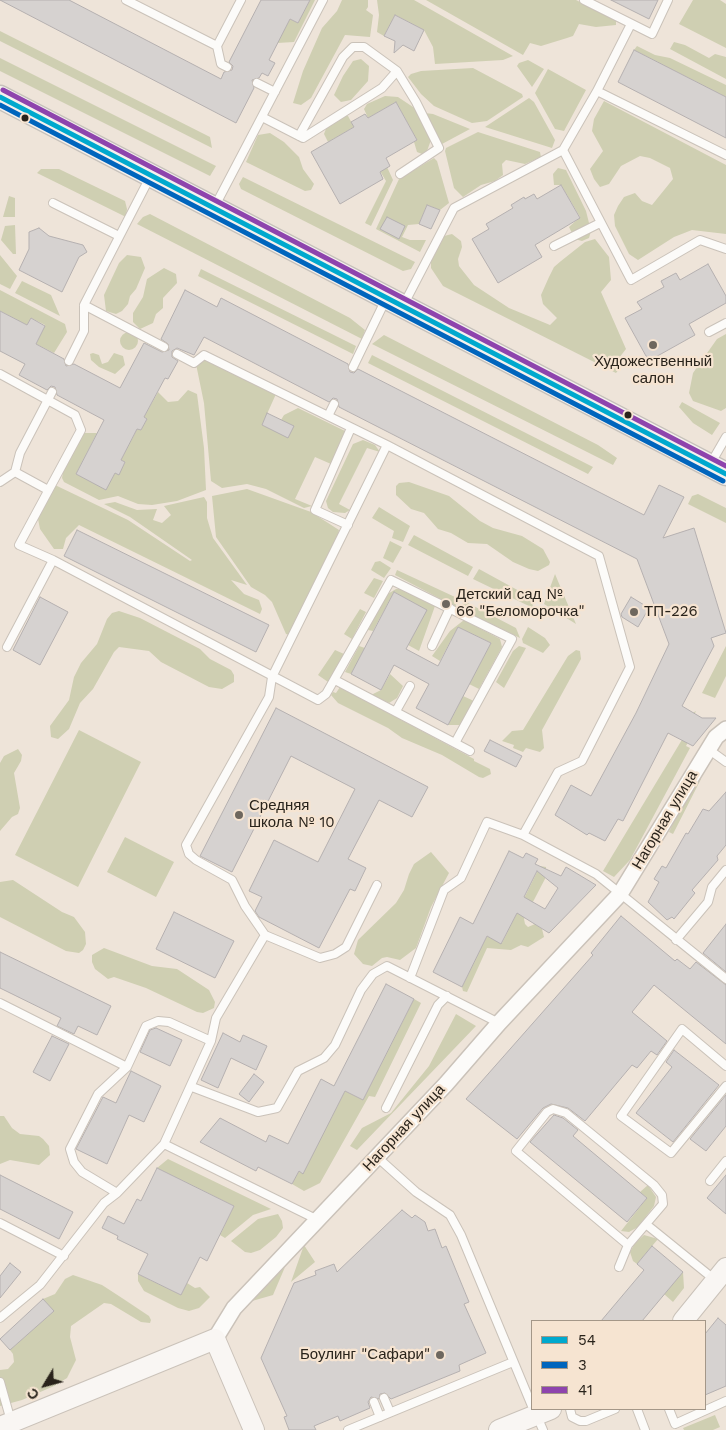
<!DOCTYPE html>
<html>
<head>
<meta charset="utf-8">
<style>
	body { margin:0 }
	#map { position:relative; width:726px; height:1430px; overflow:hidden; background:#eee4d9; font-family:"Work Sans",sans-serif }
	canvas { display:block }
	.legend { position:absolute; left:531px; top:1320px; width:175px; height:90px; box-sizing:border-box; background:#f6e4d1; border:1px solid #a49788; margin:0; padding:6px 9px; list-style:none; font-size:15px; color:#29231b }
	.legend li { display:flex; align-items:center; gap:10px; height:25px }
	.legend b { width:25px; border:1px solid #a49788 }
	.north { position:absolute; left:20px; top:1360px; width:50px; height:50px; -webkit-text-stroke:4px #f6e4d1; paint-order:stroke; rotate:233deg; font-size:14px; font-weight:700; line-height:20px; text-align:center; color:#29231b }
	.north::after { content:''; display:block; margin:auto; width:18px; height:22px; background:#29231b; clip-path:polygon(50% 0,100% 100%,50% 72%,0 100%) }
</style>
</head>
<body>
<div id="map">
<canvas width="726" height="1430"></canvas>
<ul class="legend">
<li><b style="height:6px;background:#00a9ce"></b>54</li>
<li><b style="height:6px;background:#0065bd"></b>3</li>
<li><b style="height:6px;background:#8e44ad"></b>41</li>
</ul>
<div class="north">С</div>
</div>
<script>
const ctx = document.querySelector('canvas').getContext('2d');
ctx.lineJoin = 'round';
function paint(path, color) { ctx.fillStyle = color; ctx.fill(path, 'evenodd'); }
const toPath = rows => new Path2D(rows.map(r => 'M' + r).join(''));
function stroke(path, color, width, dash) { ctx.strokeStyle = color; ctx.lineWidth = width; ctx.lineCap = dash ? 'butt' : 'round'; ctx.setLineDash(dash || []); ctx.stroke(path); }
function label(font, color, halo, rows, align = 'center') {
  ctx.font = font + ' "Work Sans",sans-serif'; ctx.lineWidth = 4.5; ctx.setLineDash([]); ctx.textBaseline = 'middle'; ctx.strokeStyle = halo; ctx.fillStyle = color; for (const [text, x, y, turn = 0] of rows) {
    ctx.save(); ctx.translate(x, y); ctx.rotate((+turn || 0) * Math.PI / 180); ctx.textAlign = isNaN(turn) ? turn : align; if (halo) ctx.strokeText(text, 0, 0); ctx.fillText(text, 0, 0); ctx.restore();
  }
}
paint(toPath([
	[310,0,315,0,294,42,277,43,290,19,298,23],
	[342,0,368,0,368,7,366,10,373,15,370,37,345,35,311,98,301,105,293,103,303,71,322,28,337,11],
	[377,0,414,0,513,56,503,60,435,64,433,47,424,30,395,15,384,36,377,32,379,15],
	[426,0,576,0,616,20,616,25,596,27,579,24,573,36,567,38,541,46,530,43,523,55],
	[693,0,720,0,726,4,726,48,679,24],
	[0,31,210,137,212,148,0,41],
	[674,42,685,45,709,58,715,54,726,57,726,79,670,49],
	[637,46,655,55,670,58,726,85,726,97,634,50],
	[0,58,216,166,210,176,0,71],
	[361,59,369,66,368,81,351,100,341,102,334,95,343,76,353,61],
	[528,60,544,69,532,87,517,66,519,63],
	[473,68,522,94,523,97,487,121,472,123,434,106,421,94,408,77,411,74,421,71],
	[548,69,586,90,564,131,555,129,535,93],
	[385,96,398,97,416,109,431,140,427,151,422,154,417,152,414,142,417,140,396,102,368,118,364,109,367,104],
	[529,98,534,102,555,140,552,148,485,127],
	[604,101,726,165,726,234,692,230,674,237,638,260,629,254,615,226,614,215,618,206,624,197,635,193,642,201,652,205,673,179,670,168,650,158,640,156,621,166,609,184,600,187,594,179,590,169,603,151,592,131,594,119],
	[425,113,433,114,470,129,442,144],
	[344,116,348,116,354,127,328,142,324,134,327,126],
	[478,132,540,152,541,157,525,164,506,160,502,164,503,175,495,181,481,185,463,197,454,188,445,151,446,148],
	[270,133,284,142,299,157,303,169,314,184,311,190,305,191,246,162,258,135],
	[434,158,437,161,449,203,440,210,427,205,419,224,408,225,402,237,410,240,426,240,420,252,376,229,399,179],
	[387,167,393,180,371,226,365,223,386,181,380,171],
	[558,168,566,170,586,211,591,231,589,238,582,241,575,239,569,227,580,217,561,185,554,185,553,174],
	[41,169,59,169,125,201,127,209,126,217,37,173],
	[243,177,415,262,411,269,403,271,241,189,239,184],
	[9,196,15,198,15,217,3,217],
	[150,214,350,318,365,330,362,339,137,224,143,217],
	[15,225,16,254,13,254,1,240,5,226],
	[452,234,461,241,462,247,458,259,459,266,474,285,509,308,550,325,557,318,543,304,541,295,549,277,554,267,561,261,585,242,595,239,609,257,611,280,601,292,626,349,619,358,621,367,616,373,443,286,431,268,431,257,444,236],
	[0,255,17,276,10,289,0,284],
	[127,255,141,257,145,268,136,289,130,296,128,304,122,311,116,314,106,311,104,295,119,263],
	[164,268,176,274,177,283,163,298,163,308,156,314,153,323,140,329,133,322,133,313,143,297,147,279],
	[201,269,356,346,353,354,198,276],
	[22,281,51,295,60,316,15,293],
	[0,290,65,324,67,332,54,353,36,344,45,325,31,318,27,325,0,311],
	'120 341a9 9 0 1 1 18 0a9 9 0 1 1-18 0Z',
	[726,334,726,408,721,411,693,401,689,393,693,373,717,339],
	[384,335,598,445,617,458,613,465,372,344],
	[93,353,99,355,102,364,108,362,114,353,123,356,125,365,115,374,99,367,91,360,90,354],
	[372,355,593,467,588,474,368,363],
	[205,358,276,394,262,425,288,437,293,426,281,420,284,415,298,408,347,432,331,464,315,457,295,499,312,506,304,508,266,489,247,484,222,488,211,481,204,403,196,364],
	[188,390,197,394,204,448,206,490,177,501,152,505,138,504,118,496,99,500,64,482,62,478,63,472,84,433,97,433,76,474,106,489,115,473,119,474,125,462,121,460,137,429,141,430,147,419,144,417,158,392,168,402,178,401],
	[682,402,720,423,712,435,693,423,679,407],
	[363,440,375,445,380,452,367,448,339,504,350,510,345,513,333,512,328,508,326,501,353,444],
	[409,482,449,496,480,521,493,528,522,536,543,549,550,562,549,565,538,571,529,569,513,562,487,544,468,543,451,533,438,529,424,513,411,509,396,495,396,486,399,483],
	[55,485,128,520,190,561,192,560,130,517,104,504,115,502,137,510,157,509,153,520,162,523,171,515,164,506,204,497,207,502,207,518,213,538,247,585,231,580,244,594,259,600,262,609,260,614,79,525,66,538,63,549,54,549,40,529,38,519],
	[247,489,311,512,339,530,338,537,289,635,286,634,272,602,265,595,251,587,216,537,212,496],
	[698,494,726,508,726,523,688,504,692,496],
	[379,507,410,526,403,542,392,538,394,531,372,518],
	[414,535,473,567,468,576,408,545],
	[390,541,402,547,393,563,383,558],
	[380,561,391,568,384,578,371,570,375,562],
	[479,569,532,598,533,608,473,579],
	[397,570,455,597,456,607,395,575],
	[555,574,576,624,544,604],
	[374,578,383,581,374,598,364,593],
	[396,589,406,589,435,606,419,651,408,645,426,610,394,592,373,631,368,630,386,595],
	[464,601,516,628,520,638,460,609],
	[360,609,366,612,352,639,344,634],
	[119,611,140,618,200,649,210,659,231,670,234,675,234,682,222,689,209,687,161,662,149,651,119,647,114,652,93,689,80,703,69,729,58,739,51,737,50,726,69,700,74,677,81,663,97,644,107,619,112,613],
	[464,620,500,639,502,647,479,689,469,684,491,643,458,627,440,661,432,656,450,631],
	[528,627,545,638,550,645,543,653,523,643,522,639],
	[359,646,365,648,351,674,345,672],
	[519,646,526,648,504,688,496,682,513,651],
	[726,646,726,676,715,698,702,693],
	[335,650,344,654,328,682,318,675],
	[576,650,580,651,581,659,542,730,544,748,540,752,526,748,523,752,513,748,514,745,502,741,512,731,523,730,568,656],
	[390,674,403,686,397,698,389,703,371,695,381,690],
	[340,687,474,759,474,761,490,769,491,774,483,778,479,777,442,755,402,738,388,728,338,703,331,695,333,692,336,693],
	[463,696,474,701,461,725,448,725],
	[696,711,685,733,691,736,686,746,690,748,630,860,614,877,603,871,683,738,689,715],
	[79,730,141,762,78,887,15,855],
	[18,749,22,755,21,761,14,773,20,808,18,814,12,817,0,831,0,763,4,756],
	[697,773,701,779,673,834,669,832],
	[125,837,174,862,156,897,107,872],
	[431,852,449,873,431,907,416,948,400,960,387,957,382,958,372,966,363,964,354,954,358,940,396,903,404,890,409,874,414,864],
	[540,866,546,867,546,877,524,919,525,924,528,927,535,924,542,929,544,937,528,947,521,945,511,950,487,948,467,992,463,991,462,987,487,936,502,943],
	[13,880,62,912,74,917,85,932,86,944,83,950,79,953,66,951,0,917,0,882],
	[104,948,152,966,177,969,209,990,215,1002,214,1008,203,1013,197,1012,146,988,114,977,108,979,95,969,92,962,92,955],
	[414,999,421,1003,375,1097,369,1096,320,1183,304,1191,292,1184,299,1171,303,1173,345,1091,363,1100],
	[456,1014,476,1026,357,1150,350,1146,362,1128,391,1113,429,1066],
	[0,1116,4,1116,12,1128,20,1134,39,1136,43,1139,49,1146,50,1155,39,1165,10,1160,0,1164],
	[168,1159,271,1209,253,1215,225,1238,220,1235,234,1206,157,1168],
	[648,1185,656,1197,654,1206,638,1227,629,1232,621,1231,647,1198,640,1192],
	[278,1214,282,1221,283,1228,276,1237,260,1250,251,1253,245,1252,231,1241,258,1219],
	[644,1235,658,1239,637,1264,633,1261,630,1252,635,1243],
	[304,1245,315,1262,291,1282],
	[285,1267,273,1295,252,1301],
	[683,1272,684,1288,673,1302,664,1294],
	[138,1274,181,1295,187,1283,195,1288,200,1287,210,1297,199,1308,189,1311,178,1308,144,1291,138,1281],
	[73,1275,102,1285,122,1298,149,1316,151,1320,150,1323,141,1322,111,1304,104,1303,71,1326,70,1337,76,1360,67,1378,54,1386,22,1400,0,1406,0,1370,8,1369,14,1362,13,1354,10,1350,53,1311,43,1299,55,1294,65,1279],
	[715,1415,720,1427,713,1430,684,1430,683,1428]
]), '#cfcfb2');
const building = toPath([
	[0,0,69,0,221,79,224,72,232,70,233,66,229,62,261,0,310,0,298,23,290,19,269,60,275,63,268,76,262,73,259,78,252,80,254,88,236,123,0,0],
	[611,0,658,0,649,19,611,0],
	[395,15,424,30,414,51,403,45,394,53,395,41,384,36,395,15],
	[634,50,726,97,726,138,618,82,634,50],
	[396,102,417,140,386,158,390,166,380,172,383,179,340,204,311,152,354,127,351,122,365,114,368,118,396,102],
	[561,185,580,218,535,245,542,257,498,283,472,239,489,229,486,224,513,208,511,205,524,197,525,199,534,194,537,199,561,185],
	[427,205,440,210,431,229,419,224,427,205],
	[387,217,405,226,399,239,380,229,387,217],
	[39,228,49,236,83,245,87,252,79,257,62,292,19,270,29,249,29,232,39,228],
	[708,264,726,296,726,303,689,324,695,335,652,359,646,356,625,318,642,309,637,302,664,287,661,281,676,273,680,280,708,264],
	[185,290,217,307,221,298,348,364,350,372,354,373,358,369,644,515,659,485,684,497,663,538,694,528,726,633,711,638,714,646,682,706,702,718,716,718,693,746,668,733,623,821,618,819,605,841,589,833,587,835,555,815,571,785,591,796,636,713,669,644,637,559,339,407,337,399,333,398,329,402,204,337,194,355,177,348,172,351,172,357,178,361,168,379,165,378,144,417,147,419,141,430,137,429,121,460,125,462,119,475,115,473,106,490,76,474,104,420,57,395,55,387,51,386,47,390,19,375,25,364,0,351,0,311,27,325,31,318,45,326,36,344,64,359,66,366,74,364,120,388,144,343,162,352,169,350,168,344,161,339,185,290],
	[267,413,294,426,288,438,262,425,267,413],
	[77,530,269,625,256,652,64,556,77,530],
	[394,592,427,610,406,649,438,666,458,627,491,643,448,725,416,708,429,684,394,665,381,690,351,674,394,592],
	[40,597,68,612,40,665,13,650,40,597],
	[631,597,649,608,638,627,622,617,621,614,631,597],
	[276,708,428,787,412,817,379,800,348,859,366,868,355,891,350,889,319,948,259,917,255,911,262,897,249,891,274,840,318,862,355,789,291,756,232,872,200,856,276,708],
	[490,740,522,756,516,767,484,751,490,740],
	[726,792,726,845,717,856,718,860,692,890,695,893,674,919,672,917,667,920,648,902,659,882,654,879,662,866,666,868,686,833,688,834,703,809,709,811,726,792],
	[509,851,523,858,526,853,538,859,535,864,561,876,566,867,596,885,549,933,517,913,501,944,487,936,462,987,433,972,460,917,473,924,509,851],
	[537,871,558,888,545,909,524,897,537,871],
	[174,912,234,941,215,978,156,949,174,912],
	[621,916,675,961,677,959,690,969,696,962,726,985,726,1044,654,985,632,1012,667,1041,657,1055,651,1051,637,1068,632,1065,585,1121,568,1108,551,1104,543,1108,517,1139,466,1099,593,955,591,953,621,916],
	[726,924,726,972,703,953,726,924],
	[0,952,111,1006,97,1035,78,1026,74,1034,57,1026,61,1018,0,988,0,952],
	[386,984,414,999,363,1100,345,1091,303,1174,299,1171,292,1184,258,1167,256,1171,200,1142,220,1118,266,1142,269,1135,288,1144,321,1079,334,1086,386,984],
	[156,1028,182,1040,170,1066,140,1052,150,1030,156,1028],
	[223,1033,240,1042,243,1035,267,1046,256,1070,231,1058,218,1088,201,1080,223,1033],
	[52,1036,69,1044,50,1081,33,1072,52,1036],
	[674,1050,719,1085,673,1142,636,1113,672,1067,666,1062,674,1050],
	[131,1071,161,1086,144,1122,129,1115,107,1164,76,1149,103,1097,116,1103,131,1071],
	[254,1074,264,1082,249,1102,239,1094,254,1074],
	[726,1095,726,1126,706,1151,690,1139,726,1095],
	[554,1115,563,1118,578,1130,573,1136,647,1198,627,1222,530,1142,554,1115],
	[157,1168,234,1206,207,1261,200,1257,181,1295,138,1274,148,1254,117,1239,118,1236,102,1228,108,1216,124,1224,137,1199,141,1201,157,1168],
	[0,1175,73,1212,59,1239,0,1209,0,1175],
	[726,1175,726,1214,707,1198,726,1175],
	[402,1210,412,1218,415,1215,425,1222,428,1231,435,1229,442,1248,446,1246,469,1302,464,1304,486,1353,459,1365,460,1371,391,1399,385,1393,380,1394,379,1399,371,1397,368,1402,370,1408,340,1421,338,1416,314,1426,316,1430,289,1430,284,1417,287,1416,261,1358,294,1283,316,1275,315,1271,334,1264,337,1272,402,1210],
	[652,1246,683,1272,642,1321,601,1321,644,1270,637,1264,652,1246],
	[10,1263,21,1272,0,1298,0,1276,10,1263],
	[43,1299,54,1311,10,1350,0,1339,43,1299],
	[718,1318,726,1325,726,1386,705,1395,705,1334,718,1318]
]);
paint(building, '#d6d2d0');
stroke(building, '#b5b0b0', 1);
const lane = toPath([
	[126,0,217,46,241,0],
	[584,0,652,34,668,0],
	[631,24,597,91,726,155],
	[217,46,221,64,227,67],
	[257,83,275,92],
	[262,117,303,138,382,88,397,71],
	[299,136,343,57,353,47,364,47,397,71,416,102,439,148,400,174],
	[563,150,631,280,700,240,726,249],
	[53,203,119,236],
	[215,206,323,0],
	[554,246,600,223],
	[404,304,454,208,563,150,597,91],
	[84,305,164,347],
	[709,332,726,323],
	[177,354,194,363,204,355,387,445,599,556,630,667,582,761,558,772,523,835],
	[69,361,84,331,84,305,150,177],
	[353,367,386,299],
	[0,374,75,415,81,430,19,545,53,560,318,700,326,694,391,580,512,639,455,743],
	[328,416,334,404],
	[711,463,726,437],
	[15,472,20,453,52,392],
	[0,482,15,472,48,490],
	[348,525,315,510,351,428],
	[432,646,450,608],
	[7,647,53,560],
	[335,680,470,751],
	[396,711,410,686],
	[708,749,726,762],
	[377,885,346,947,335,954,320,958,265,935,245,906,232,880,196,860,189,854,186,845,269,697,272,677,387,445],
	[676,940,708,902,712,887,726,870],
	[410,978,444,890,461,878,487,822,523,835,596,874,726,979],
	[0,1003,127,1067],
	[211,1041,216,1018,265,935],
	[726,1066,682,1029,621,1116,671,1153,726,1086],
	[192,1087,258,1112,277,1108,298,1071,324,1058,335,1045,361,990,373,974,387,966,499,1023],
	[386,1108,438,1005,447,996],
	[164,1144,318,1220],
	[377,1157,416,1192,450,1215,461,1235,532,1406],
	[710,1181,726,1161],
	[0,1223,64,1256],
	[647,1225,715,1280],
	[619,1267,628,1245,663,1204,662,1195,654,1185,566,1113,553,1109,547,1112,516,1151,628,1245],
	[0,1318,40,1285,104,1203,117,1193,164,1144,211,1041,169,1022,158,1021,146,1026,127,1067,98,1094,70,1149,74,1162,82,1172,117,1193],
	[0,1382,11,1421],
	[384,1398,390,1412],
	[374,1402,380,1417],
	[570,1409,572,1417,580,1421,586,1421,615,1409],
	[637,1409,645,1430],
	[669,1409,675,1424,726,1401],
	[537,1416,543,1430],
	[348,1430,513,1362]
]);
const street = toPath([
	[215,1339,234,1308,446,1084,499,1023,620,894,716,737,726,729]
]);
const secondary = toPath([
	[683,1321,726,1268],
	[0,1427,215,1339,254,1430],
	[499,1430,551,1409]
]);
const primary = toPath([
	[0,97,726,474]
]);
stroke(lane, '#cac2b9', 10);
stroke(street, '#cac2b9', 18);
stroke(secondary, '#cac2b9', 22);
stroke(primary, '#c6c1bb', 25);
stroke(lane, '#fcfbf9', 8);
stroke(street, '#fcfbf9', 15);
stroke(secondary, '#f9f6f3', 20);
stroke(primary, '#f5f1ee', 22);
stroke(toPath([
	[0,97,726,474]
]), '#00a9ce', 5);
stroke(toPath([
	[0,105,723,481]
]), '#0065bd', 5);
stroke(toPath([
	[3,90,726,466]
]), '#8e44ad', 5);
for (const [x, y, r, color] of [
	[25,118,4.5,"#29231b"],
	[653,345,5,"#6e675e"],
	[628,415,4.5,"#29231b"],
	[446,604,5,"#6e675e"],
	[634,612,5,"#6e675e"],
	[239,815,5,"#6e675e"],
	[440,1355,5,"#6e675e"]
]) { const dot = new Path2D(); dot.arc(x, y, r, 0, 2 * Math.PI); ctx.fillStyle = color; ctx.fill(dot); stroke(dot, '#f6e4d1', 2); }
label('15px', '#29231b', '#f6e4d1', [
	["Художественный",653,362,"center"],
	["салон",653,379,"center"],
	["Детский сад №",456,595],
	["66 \"Беломорочка\"",456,612],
	["ТП-226",644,612],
	["Средняя",249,806],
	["школа № 10",249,823],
	["Боулинг \"Сафари\"",430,1355,"right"]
], 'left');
label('15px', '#29231b', '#f6e4d1', [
	["Нагорная улица",665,820,-59],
	["Нагорная улица",404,1128,-47]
]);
</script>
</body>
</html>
